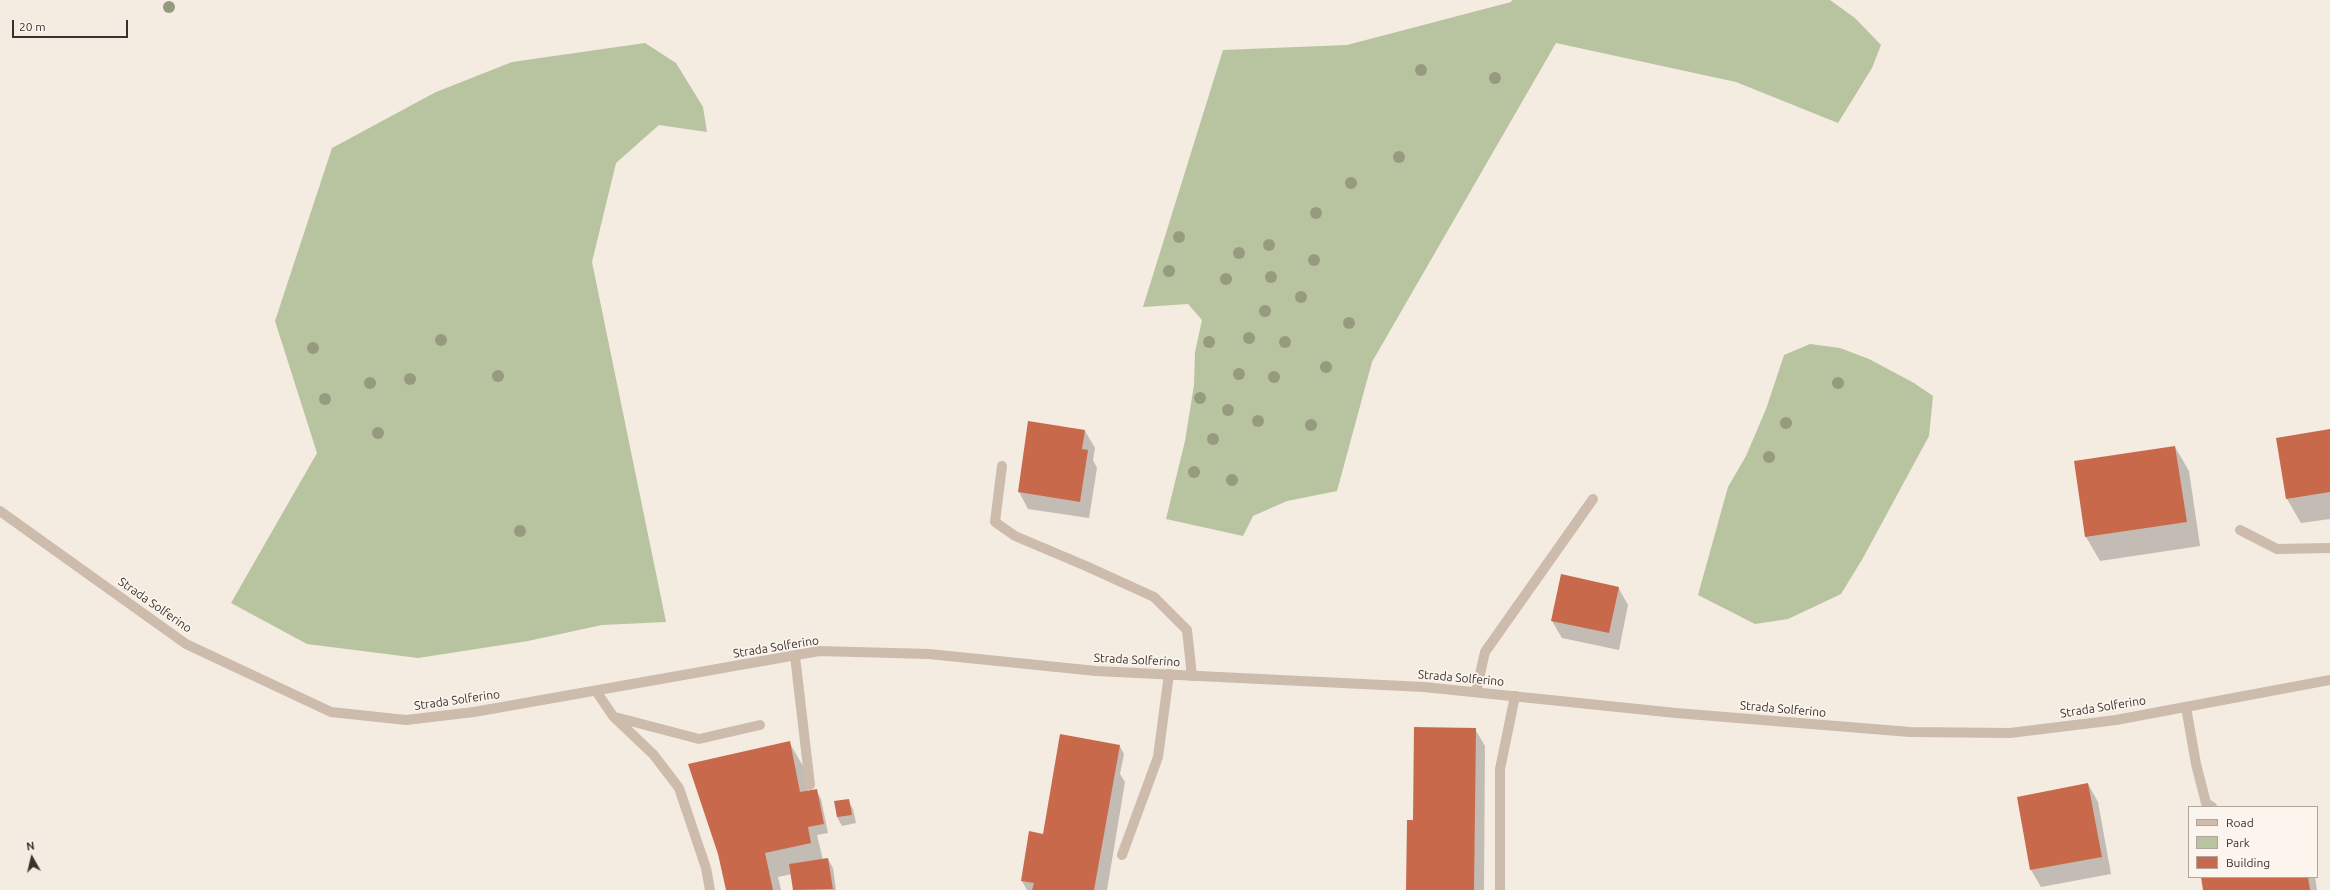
<!DOCTYPE html>
<html>
<head>
<meta charset="utf-8">
<style>
	body { margin:0 }
	#map { position:relative; width:2330px; height:890px; overflow:hidden; background:#f4ebe1; font-family:Ubuntu,sans-serif }
	canvas { display:block }
	.legend { position:absolute; left:2188px; top:806px; width:130px; height:72px; box-sizing:border-box; background:#fbf5ee; border:1px solid #aea6a0; margin:0; padding:5px 7px; list-style:none; font-size:12px; color:#3b302b }
	.legend li { display:flex; align-items:center; gap:8px; height:20px }
	.legend b { width:20px; border:1px solid #aea6a0 }
	.north { position:absolute; left:12px; top:838px; width:40px; height:40px; -webkit-text-stroke:3px #fbf5ee; paint-order:stroke; rotate:352deg; font-size:11px; font-weight:700; line-height:16px; text-align:center; color:#3b302b }
	.north::after { content:''; display:block; margin:auto; width:14px; height:18px; background:#3b302b; clip-path:polygon(50% 0,100% 100%,50% 72%,0 100%) }
	.scale { position:absolute; left:12px; top:20px; width:116px; height:18px; box-sizing:border-box; border:2px solid #3b302b; border-top:0; padding-left:5px; font-size:12px; line-height:14px; white-space:nowrap; color:#3b302b; -webkit-text-stroke:3px #fbf5ee; paint-order:stroke }
</style>
</head>
<body>
<div id="map">
<canvas width="2330" height="890"></canvas>
<ul class="legend">
<li><b style="height:5px;background:#cdbbac"></b>Road</li>
<li><b style="height:11px;background:#b8c4a0"></b>Park</li>
<li><b style="height:11px;background:#c8694b"></b>Building</li>
</ul>
<div class="north">N</div>
<div class="scale">20 m</div>
</div>
<script>
const ctx = document.querySelector('canvas').getContext('2d');
ctx.lineJoin = 'round';
function paint(path, color) { ctx.fillStyle = color; ctx.fill(path, 'evenodd'); }
const toPath = rows => new Path2D(rows.map(r => 'M' + r).join(''));
function stroke(path, color, width, dash) { ctx.strokeStyle = color; ctx.lineWidth = width; ctx.lineCap = dash ? 'butt' : 'round'; ctx.setLineDash(dash || []); ctx.stroke(path); }
function label(font, color, halo, rows, align = 'center') {
  ctx.font = font + ' Ubuntu,sans-serif'; ctx.lineWidth = 3.5; ctx.setLineDash([]); ctx.textBaseline = 'middle'; ctx.strokeStyle = halo; ctx.fillStyle = color; for (const [text, x, y, turn = 0] of rows) {
    ctx.save(); ctx.translate(x, y); ctx.rotate((+turn || 0) * Math.PI / 180); ctx.textAlign = isNaN(turn) ? turn : align; if (halo) ctx.strokeText(text, 0, 0); ctx.fillText(text, 0, 0); ctx.restore();
  }
}
paint(toPath([
	[1512,0,1830,0,1855,18,1881,45,1872,68,1838,123,1736,82,1556,43,1372,362,1337,491,1287,501,1253,516,1243,536,1166,519,1185,441,1194,385,1195,352,1202,320,1188,304,1143,307,1223,50,1347,45,1511,2],
	[645,43,676,63,703,107,707,132,659,125,616,163,592,262,666,622,602,625,528,641,418,658,307,644,231,603,317,453,275,321,332,148,436,92,512,62],
	[1810,344,1840,348,1869,359,1914,383,1933,396,1929,436,1863,558,1841,594,1788,619,1755,624,1698,595,1728,487,1746,456,1766,409,1784,355]
]), '#b8c4a0');
paint(toPath([
	[2330,430,2330,519,2301,523,2287,499,2277,439],
	[1085,431,1095,448,1093,460,1097,468,1089,518,1028,509,1019,492],
	[2175,447,2189,471,2200,546,2100,561,2086,537,2075,462],
	[1618,587,1628,605,1619,650,1562,638,1552,621],
	[1475,729,1485,746,1484,890,1407,890,1414,821],
	[789,742,803,766,808,792,816,790,821,799,828,833,817,835,823,860,828,859,833,868,836,890,794,890,792,874,778,877,781,890,728,890],
	[1119,745,1124,754,1120,774,1125,782,1107,890,1027,890,1022,881,1044,835],
	[2088,784,2098,802,2111,874,2041,887,2031,870,2018,798],
	[848,800,853,809,856,823,842,826,837,817,835,802],
	[2202,877,2315,877,2317,890,2204,890]
]), '#0003');
paint(toPath([
	[1028,421,1085,430,1082,449,1088,450,1080,502,1018,492],
	[2330,429,2330,492,2286,499,2276,438],
	[2175,446,2187,522,2085,537,2074,461],
	[1561,574,1619,587,1609,633,1551,621],
	[1414,727,1476,728,1474,890,1406,890,1407,820,1413,820],
	[1060,734,1120,745,1094,890,1032,890,1034,883,1021,881,1029,831,1043,834],
	[790,741,800,792,817,789,824,824,808,827,811,843,765,853,773,890,726,890,718,854,688,764],
	[2088,783,2102,857,2030,870,2017,797],
	[849,799,852,815,837,817,834,801],
	[828,858,833,889,793,890,789,864],
	[2201,877,2308,877,2310,890,2203,890]
]), '#c8694b');
stroke(toPath([
	[1002,466,995,522,1015,536,1086,566,1154,597,1187,630,1192,676],
	[2240,530,2277,549,2330,548],
	[795,656,810,785],
	[596,691,613,716,653,754,679,788,706,868,710,890],
	[1476,692,1485,652,1593,499],
	[2186,707,2196,764,2206,803,2212,807],
	[615,717,699,739,760,725],
	[1122,855,1158,757,1169,674],
	[1500,890,1500,769,1515,696]
]), '#cdbbac', 10);
stroke(toPath([
	[0,511,186,644,331,712,406,720,474,712,819,651,929,654,1096,671,1424,687,1676,713,1910,732,2010,733,2116,720,2330,680]
]), '#cdbbac', 10);
ctx.fillStyle = '#969b7f';
for (const [x, y] of [
	[169,7],
	[1421,70],
	[1495,78],
	[1399,157],
	[1351,183],
	[1316,213],
	[1179,237],
	[1269,245],
	[1239,253],
	[1314,260],
	[1169,271],
	[1271,277],
	[1226,279],
	[1301,297],
	[1265,311],
	[1349,323],
	[1249,338],
	[441,340],
	[1209,342],
	[1285,342],
	[313,348],
	[1326,367],
	[1239,374],
	[498,376],
	[1274,377],
	[410,379],
	[370,383],
	[1838,383],
	[1200,398],
	[325,399],
	[1228,410],
	[1258,421],
	[1786,423],
	[1311,425],
	[378,433],
	[1213,439],
	[1769,457],
	[1194,472],
	[1232,480],
	[520,531]
]) { ctx.beginPath(); ctx.arc(x, y, 6, 0, 2 * Math.PI); ctx.fill(); }
label('12px', '#3b302b', '#fbf5ee', [
	["Strada Solferino",155,605,35],
	["Strada Solferino",776,647,-9],
	["Strada Solferino",1137,660,3],
	["Strada Solferino",1461,678,5],
	["Strada Solferino",457,700,-8],
	["Strada Solferino",2103,707,-9],
	["Strada Solferino",1783,709,5]
]);
</script>
</body>
</html>
